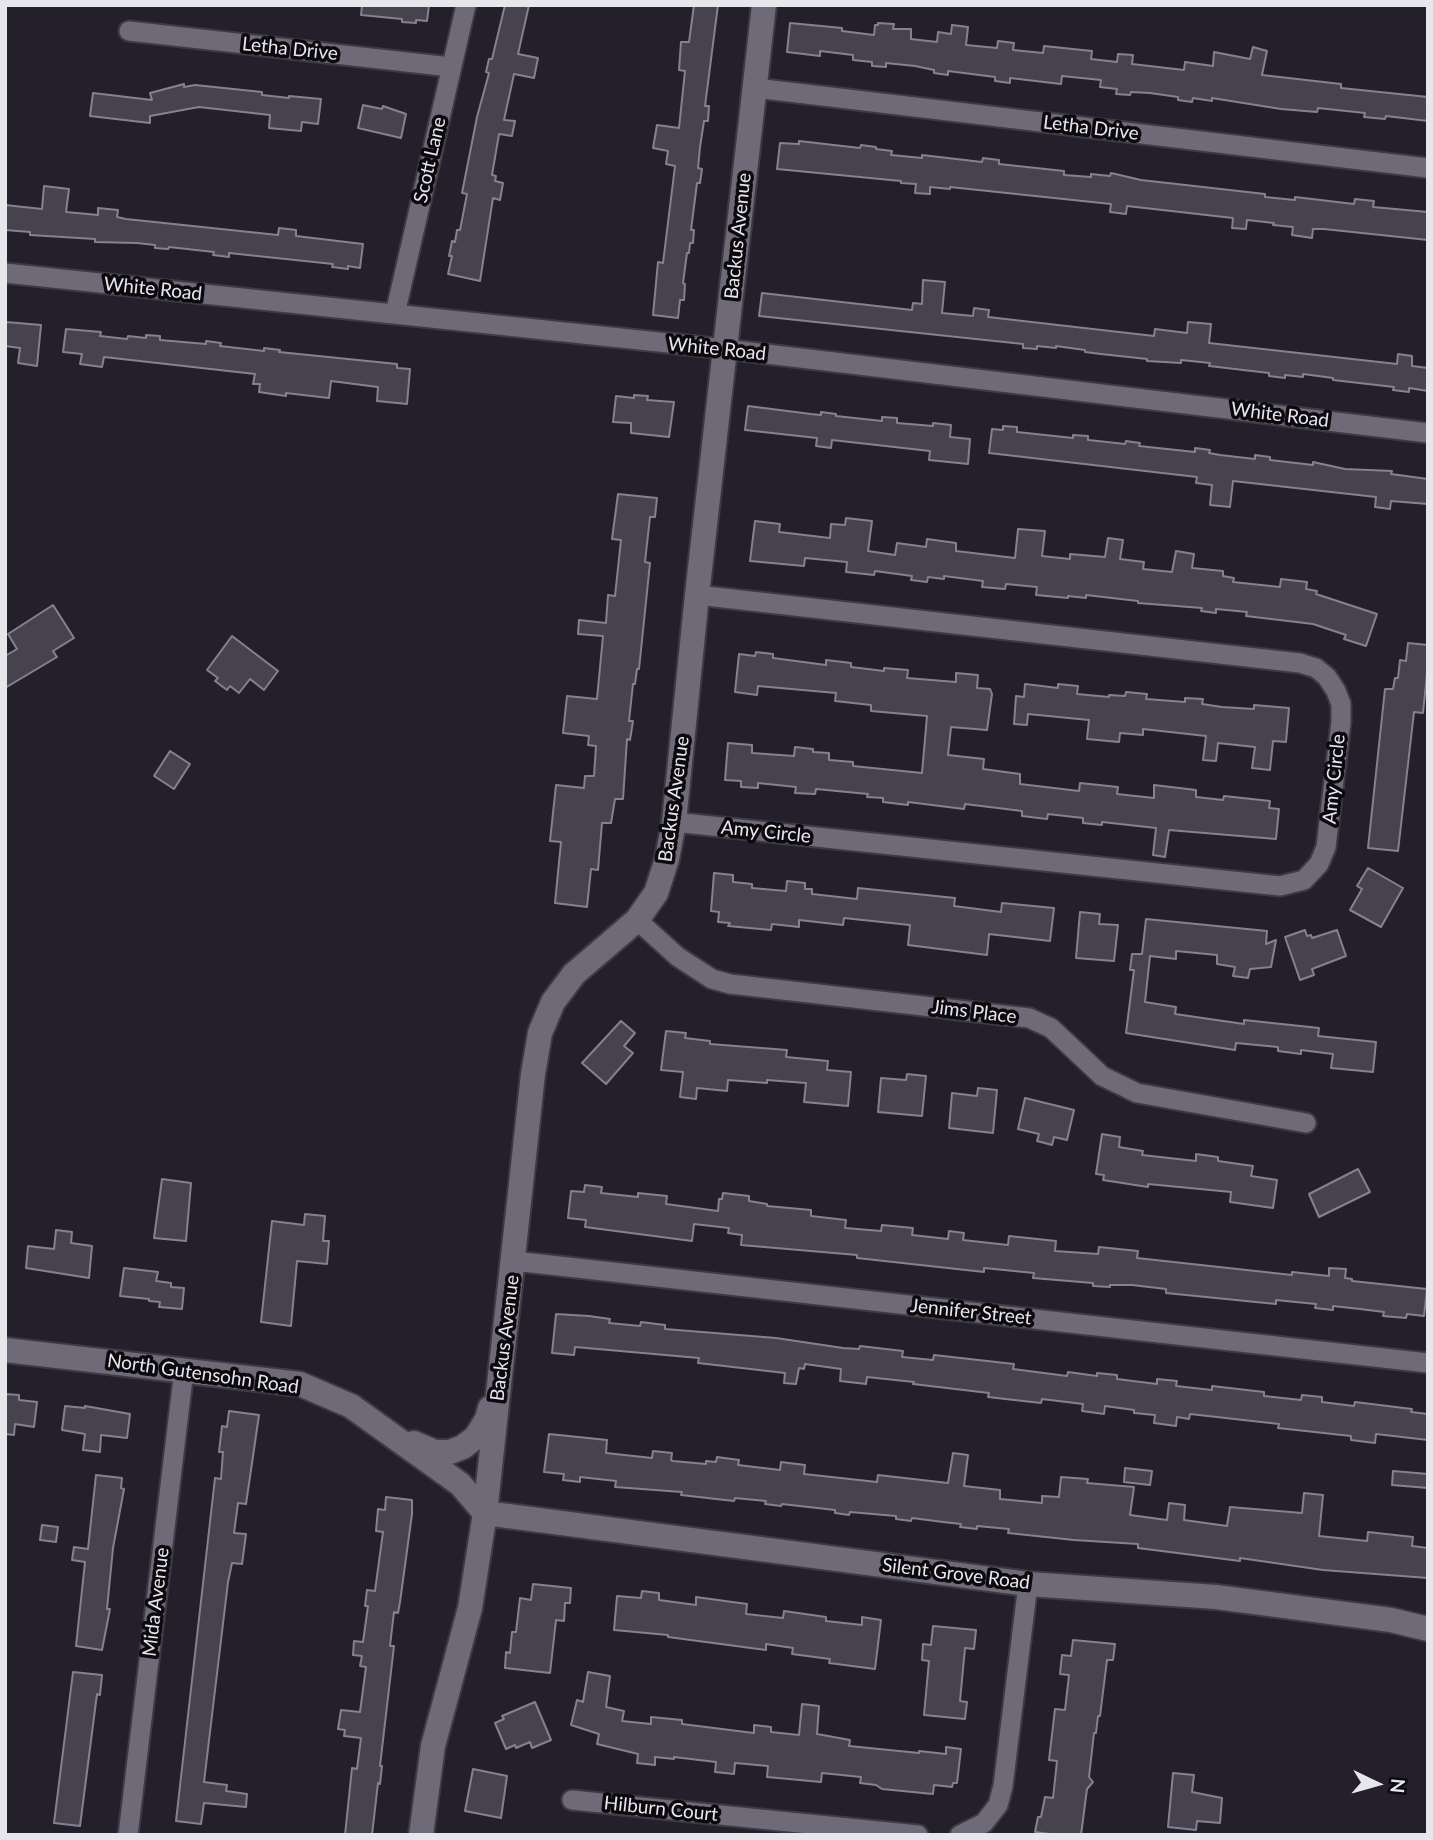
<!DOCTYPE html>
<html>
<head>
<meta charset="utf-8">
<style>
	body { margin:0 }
	#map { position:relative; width:1433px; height:1840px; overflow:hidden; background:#24202b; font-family:Lato,sans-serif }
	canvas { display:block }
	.frame { position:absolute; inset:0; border:7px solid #e8e6ed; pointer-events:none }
	.north { position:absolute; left:1342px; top:1749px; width:70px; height:70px; -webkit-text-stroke:5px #0c0a0f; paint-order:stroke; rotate:95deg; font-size:19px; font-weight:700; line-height:28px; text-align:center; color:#e8e6ed }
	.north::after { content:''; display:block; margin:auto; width:24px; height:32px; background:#e8e6ed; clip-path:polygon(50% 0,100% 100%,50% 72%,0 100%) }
</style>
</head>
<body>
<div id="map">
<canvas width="1433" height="1840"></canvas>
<div class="frame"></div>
<div class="north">N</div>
</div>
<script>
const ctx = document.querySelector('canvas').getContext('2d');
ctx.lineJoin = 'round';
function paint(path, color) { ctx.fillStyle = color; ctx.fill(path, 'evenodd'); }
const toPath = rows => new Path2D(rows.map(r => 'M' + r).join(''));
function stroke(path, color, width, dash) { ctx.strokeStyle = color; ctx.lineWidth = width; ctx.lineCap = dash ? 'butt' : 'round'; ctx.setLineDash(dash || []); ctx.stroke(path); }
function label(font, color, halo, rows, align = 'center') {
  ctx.font = font + ' Lato,sans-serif'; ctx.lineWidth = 7; ctx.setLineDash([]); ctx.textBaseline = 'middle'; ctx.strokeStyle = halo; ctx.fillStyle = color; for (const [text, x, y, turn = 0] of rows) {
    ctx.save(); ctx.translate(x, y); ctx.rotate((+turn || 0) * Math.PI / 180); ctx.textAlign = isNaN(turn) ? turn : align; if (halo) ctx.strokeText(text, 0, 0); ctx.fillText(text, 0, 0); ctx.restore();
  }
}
const building = toPath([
	[362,5,429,5,427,21,416,20,416,23,402,22,402,19,361,15,362,5],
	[505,5,529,5,518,54,538,58,534,78,514,74,504,120,515,121,512,136,499,134,492,175,496,176,495,181,503,183,500,200,493,198,480,281,448,274,452,256,449,256,452,241,455,242,457,230,460,230,467,194,462,193,477,117,489,73,486,72,489,59,492,59,505,5],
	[694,5,718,5,705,106,709,106,708,121,704,121,700,147,698,168,702,169,700,183,697,183,691,230,694,230,693,243,690,243,689,253,687,253,683,283,685,284,684,300,680,300,678,318,653,315,658,262,663,263,675,166,666,164,668,151,653,148,657,125,679,128,685,71,679,70,681,42,689,42,694,5],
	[790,23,842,28,842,31,874,35,875,25,878,25,878,23,894,24,893,29,911,29,911,39,937,42,938,32,951,34,952,25,968,27,966,45,997,48,998,41,1014,43,1013,50,1043,53,1044,46,1092,51,1091,59,1117,62,1118,54,1133,55,1132,64,1184,70,1185,62,1213,66,1214,52,1250,59,1253,47,1267,51,1262,75,1341,84,1341,88,1428,97,1428,121,1386,116,1385,119,1364,117,1365,113,1318,108,1317,112,1281,109,1212,98,1212,101,1193,98,1192,102,1178,100,1178,97,1150,93,1131,92,1130,95,1116,94,1117,89,1100,87,1101,80,1062,76,1061,84,1010,78,1010,83,995,81,995,77,948,71,948,75,934,73,934,70,915,66,886,63,886,67,872,66,872,62,853,60,853,55,820,51,820,56,787,52,790,23],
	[184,84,184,87,195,85,262,92,262,95,289,98,289,96,321,99,318,124,302,122,301,131,269,128,270,115,199,107,150,116,150,123,90,116,93,93,152,100,150,93,184,84],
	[363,105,382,109,383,106,406,114,401,138,358,128,363,105],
	[799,141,860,148,861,145,876,147,876,149,892,151,891,155,922,158,922,155,982,162,983,158,999,160,999,164,1064,171,1064,175,1091,177,1091,174,1110,176,1111,173,1141,180,1265,194,1265,197,1295,200,1295,197,1354,204,1355,199,1374,201,1373,207,1428,212,1428,240,1324,229,1313,229,1312,238,1292,235,1293,227,1273,225,1274,223,1247,220,1246,229,1232,228,1233,218,1127,206,1126,214,1110,212,1111,204,950,187,950,189,930,187,930,194,915,193,916,184,901,183,901,181,777,169,780,143,799,144,799,141],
	[44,186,69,189,66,212,98,215,98,208,118,210,117,217,126,219,278,235,279,228,296,230,296,236,363,244,360,268,348,266,348,269,332,267,333,264,229,253,229,257,213,255,214,252,169,247,168,249,155,248,155,245,137,243,95,242,95,239,30,235,30,232,5,230,5,205,42,209,44,186],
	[923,280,945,282,942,313,973,316,974,308,989,310,988,317,1154,336,1155,329,1187,333,1188,322,1211,324,1209,343,1397,364,1398,354,1412,356,1412,366,1428,368,1428,391,1409,388,1409,392,1393,390,1394,387,1333,380,1333,378,1303,374,1303,377,1285,375,1285,378,1269,376,1269,373,1209,366,1210,363,1181,360,1181,363,1147,361,1147,359,1101,354,1085,352,1085,350,1056,346,1056,348,1037,346,1037,349,1023,348,1023,344,759,316,762,293,912,310,913,303,922,304,923,280],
	[6,322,41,325,37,366,18,363,20,348,5,346,6,322],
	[66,329,101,332,100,336,127,339,128,336,146,338,146,335,160,336,160,340,206,344,206,341,221,343,220,346,264,351,264,348,280,350,279,352,397,364,397,368,410,369,407,404,377,401,378,387,331,381,329,398,286,393,286,396,259,392,260,384,253,384,255,374,104,357,102,367,80,364,82,354,63,352,66,329],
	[634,395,648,396,647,400,674,402,669,437,631,433,631,423,613,422,616,396,634,398,634,395],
	[748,406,811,414,821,415,821,412,836,414,836,416,882,421,882,417,897,418,897,423,933,426,933,423,951,425,950,437,970,439,968,464,929,460,930,451,832,440,831,448,816,446,817,438,745,430,748,406],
	[1003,426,1017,427,1017,432,1073,438,1073,435,1088,436,1088,440,1098,441,1125,444,1126,441,1140,443,1139,446,1195,452,1195,448,1210,450,1209,453,1220,455,1255,459,1255,455,1270,457,1270,460,1313,465,1313,462,1345,469,1392,471,1391,474,1428,479,1428,504,1391,501,1390,509,1375,507,1376,497,1233,481,1230,507,1210,505,1212,485,1196,483,1197,477,989,453,992,429,1003,430,1003,426],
	[618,494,657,498,655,517,650,517,645,562,650,563,639,669,637,669,635,684,633,684,629,721,633,721,630,740,627,739,623,799,615,799,611,823,602,823,598,870,591,869,587,907,555,903,561,842,550,841,556,785,584,788,585,776,594,776,596,746,588,745,589,736,563,733,567,696,597,699,603,636,578,634,579,620,606,623,608,595,615,596,621,540,612,539,618,494],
	[846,518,872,521,868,551,895,555,897,543,926,547,927,539,956,543,956,551,1015,558,1018,529,1045,531,1042,556,1070,559,1070,554,1105,557,1108,538,1123,540,1120,559,1144,562,1143,569,1172,572,1176,551,1194,554,1192,568,1223,571,1223,576,1234,578,1233,582,1280,587,1281,579,1307,582,1306,589,1317,591,1316,594,1377,614,1366,646,1344,639,1346,635,1313,624,1246,616,1247,612,1216,609,1216,613,1201,611,1202,608,1138,603,1138,601,1086,595,1086,598,1068,596,1068,598,1036,595,1037,587,1006,584,1005,589,982,587,983,581,944,576,944,579,928,577,927,582,911,580,912,576,875,571,874,575,846,572,847,562,805,558,804,566,750,561,755,521,780,524,779,532,830,538,831,524,845,525,846,518],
	[53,605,74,638,53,651,57,657,5,688,5,656,17,649,8,634,53,605],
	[232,636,278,671,264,690,250,679,239,693,230,686,227,690,215,681,218,678,207,670,232,636],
	[1408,643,1428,645,1428,664,1423,713,1414,712,1398,851,1368,848,1385,689,1393,689,1395,678,1398,678,1400,660,1406,661,1408,643],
	[756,652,773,654,773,658,826,665,826,660,851,663,851,667,884,671,884,668,908,670,907,678,956,682,956,673,978,675,977,688,990,689,992,694,987,730,951,727,948,755,984,759,983,769,1020,774,1020,784,1079,791,1080,783,1118,787,1117,794,1154,798,1154,785,1196,790,1196,797,1223,800,1224,796,1270,801,1269,808,1279,809,1276,839,1169,830,1165,857,1153,855,1156,828,1102,822,1102,825,1083,823,1083,818,1048,814,1047,819,1022,816,1022,811,965,804,964,809,908,802,908,805,883,802,883,798,867,797,868,794,816,789,815,794,795,793,796,787,758,783,758,788,741,787,741,781,725,780,728,743,752,745,752,753,794,756,795,747,813,749,813,752,829,753,829,760,853,762,853,766,922,773,927,716,871,711,871,705,835,701,836,693,758,686,757,695,735,692,739,654,755,656,756,652],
	[1025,684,1058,688,1058,684,1078,686,1077,694,1109,697,1109,695,1125,696,1126,692,1147,694,1146,699,1185,702,1185,698,1203,699,1202,704,1222,707,1254,709,1254,705,1289,708,1286,742,1273,741,1270,770,1252,768,1255,747,1218,743,1216,761,1203,760,1206,736,1143,729,1143,735,1120,733,1119,742,1087,739,1089,720,1028,714,1027,725,1014,724,1016,696,1024,697,1025,684],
	[170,751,190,764,174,789,154,776,170,751],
	[1368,868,1403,888,1381,927,1350,910,1362,889,1357,886,1368,868],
	[714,873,733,875,733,882,752,884,752,888,786,891,787,881,805,883,805,889,812,889,812,894,857,899,858,888,955,898,954,906,1001,912,1002,903,1054,908,1050,941,989,934,987,955,908,945,910,925,844,918,843,925,799,920,799,927,772,924,771,930,728,926,730,923,718,922,719,912,711,911,714,873],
	[1080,912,1100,914,1099,924,1118,925,1114,961,1076,958,1080,912],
	[1146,919,1267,931,1266,944,1276,940,1271,967,1250,969,1248,978,1233,976,1235,967,1217,964,1217,955,1176,951,1176,959,1150,956,1145,1002,1176,1007,1175,1014,1244,1024,1244,1020,1319,1028,1318,1036,1376,1042,1373,1072,1331,1068,1333,1054,1301,1050,1301,1054,1278,1051,1278,1047,1236,1043,1235,1050,1126,1033,1134,970,1130,970,1132,954,1142,954,1146,919],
	[1305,930,1307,936,1311,935,1312,938,1337,930,1346,956,1312,969,1314,975,1300,980,1285,937,1305,930],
	[621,1021,635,1033,624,1046,633,1053,606,1084,582,1063,621,1021],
	[666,1031,686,1033,685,1038,710,1041,710,1044,787,1050,786,1057,828,1061,827,1070,851,1072,848,1106,804,1102,806,1083,767,1080,767,1083,728,1080,727,1091,697,1088,696,1099,680,1097,683,1072,661,1070,666,1031],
	[907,1074,926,1076,922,1116,878,1112,881,1078,906,1080,907,1074],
	[978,1088,997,1090,993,1133,949,1128,952,1093,977,1096,978,1088],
	[1025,1098,1074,1110,1067,1140,1054,1137,1052,1145,1037,1141,1039,1134,1018,1129,1025,1098],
	[1102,1134,1120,1137,1119,1147,1143,1151,1142,1155,1196,1161,1196,1154,1218,1157,1218,1161,1253,1166,1251,1176,1277,1180,1273,1208,1230,1202,1231,1192,1148,1184,1148,1187,1103,1180,1104,1175,1096,1174,1102,1134],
	[1358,1169,1370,1192,1319,1217,1309,1194,1358,1169],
	[162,1179,191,1183,186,1241,154,1238,162,1179],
	[585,1185,602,1187,601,1193,638,1197,638,1193,667,1196,666,1204,718,1211,719,1199,722,1199,723,1193,749,1196,749,1201,767,1204,767,1206,811,1210,811,1216,846,1220,845,1228,881,1231,882,1225,913,1228,912,1235,948,1239,949,1231,964,1233,963,1240,1008,1245,1009,1236,1056,1241,1055,1251,1098,1254,1099,1247,1138,1251,1137,1258,1292,1275,1292,1272,1329,1276,1329,1268,1346,1269,1345,1278,1352,1279,1352,1281,1427,1289,1424,1316,1407,1314,1406,1318,1383,1316,1384,1312,1360,1309,1333,1306,1333,1310,1315,1308,1316,1304,1276,1300,1276,1304,1166,1293,1166,1289,1132,1285,1110,1285,1110,1287,1093,1286,1093,1283,1033,1278,1034,1273,984,1268,984,1272,857,1258,857,1255,741,1245,742,1235,728,1233,729,1228,694,1224,692,1241,585,1227,586,1220,568,1218,571,1191,584,1192,585,1185],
	[305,1214,325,1216,323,1241,329,1241,327,1264,297,1261,291,1326,261,1322,272,1221,304,1225,305,1214],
	[56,1230,72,1232,71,1243,92,1246,89,1278,26,1268,28,1246,54,1249,56,1230],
	[124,1268,158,1272,156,1281,171,1283,171,1287,184,1288,182,1309,159,1307,160,1302,149,1301,149,1299,120,1296,124,1268],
	[556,1314,589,1316,610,1319,609,1323,640,1326,641,1322,665,1325,665,1329,776,1338,843,1348,859,1349,860,1346,903,1351,902,1357,933,1360,934,1355,1014,1364,1013,1369,1067,1376,1068,1372,1097,1376,1097,1373,1117,1375,1117,1379,1157,1384,1157,1379,1177,1381,1176,1386,1212,1390,1212,1386,1264,1392,1264,1396,1301,1400,1302,1395,1322,1397,1322,1402,1354,1406,1355,1402,1412,1409,1411,1412,1428,1414,1428,1440,1376,1434,1375,1443,1351,1440,1351,1436,1278,1428,1279,1424,1190,1414,1189,1419,1177,1417,1176,1426,1154,1423,1155,1415,1134,1413,1134,1410,1105,1406,1104,1414,1082,1411,1083,1404,1042,1399,1041,1403,988,1397,989,1393,913,1384,914,1382,867,1377,866,1384,840,1381,841,1369,805,1364,804,1369,799,1368,796,1384,784,1383,785,1373,698,1363,699,1358,575,1347,574,1355,552,1353,556,1314],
	[5,1394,19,1395,19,1400,37,1402,34,1427,15,1424,14,1435,5,1434,5,1394],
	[65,1406,85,1408,85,1406,130,1414,127,1438,101,1435,100,1452,83,1450,85,1434,62,1430,65,1406],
	[229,1411,259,1415,246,1504,238,1503,234,1533,246,1534,242,1564,232,1563,228,1582,204,1782,227,1785,226,1791,247,1794,246,1807,204,1803,201,1824,176,1821,215,1478,221,1479,223,1452,219,1452,222,1426,227,1427,229,1411],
	[549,1434,607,1440,606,1453,652,1458,653,1451,672,1453,671,1460,673,1461,706,1464,706,1461,716,1462,717,1457,739,1460,738,1465,780,1470,781,1462,805,1465,804,1474,877,1482,878,1475,948,1483,953,1453,968,1455,964,1486,1000,1490,1000,1499,1042,1503,1042,1496,1059,1497,1061,1477,1088,1479,1087,1483,1134,1487,1130,1515,1167,1520,1169,1503,1185,1505,1184,1520,1227,1526,1230,1507,1302,1513,1304,1493,1323,1495,1319,1536,1367,1541,1368,1532,1413,1537,1412,1546,1428,1548,1428,1578,1323,1570,1240,1558,1240,1561,1138,1548,1138,1544,1074,1540,1008,1533,1009,1529,977,1526,977,1529,960,1527,961,1524,943,1522,912,1518,911,1521,896,1519,896,1516,850,1512,849,1515,835,1513,835,1510,782,1504,781,1506,765,1504,766,1501,735,1498,734,1501,681,1495,682,1492,615,1487,616,1481,580,1477,580,1482,563,1480,564,1474,544,1472,549,1434],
	[1125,1468,1152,1471,1150,1485,1124,1482,1125,1468],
	[1393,1471,1428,1474,1428,1488,1392,1485,1393,1471],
	[96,1475,122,1478,121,1488,124,1489,113,1548,107,1609,110,1609,102,1650,76,1646,85,1562,72,1560,74,1547,88,1549,96,1475],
	[386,1497,412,1500,412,1514,400,1602,398,1613,394,1612,390,1646,394,1646,380,1766,382,1766,380,1784,378,1783,372,1835,345,1835,352,1768,357,1769,361,1738,344,1736,345,1730,338,1729,341,1710,360,1712,366,1667,360,1666,362,1656,353,1655,354,1641,363,1642,368,1606,365,1606,367,1590,375,1591,383,1532,376,1531,378,1509,385,1510,386,1497],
	[42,1525,58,1527,56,1542,40,1540,42,1525],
	[533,1584,571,1588,570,1603,565,1603,564,1621,556,1620,550,1673,505,1668,506,1652,510,1653,512,1632,516,1632,520,1598,531,1600,533,1584],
	[642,1591,659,1593,659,1600,696,1605,696,1597,747,1604,746,1614,783,1618,784,1611,826,1617,826,1621,862,1625,862,1617,881,1620,875,1669,829,1663,830,1659,792,1654,793,1648,766,1644,766,1650,668,1637,668,1635,614,1630,617,1596,641,1598,642,1591],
	[933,1626,976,1630,974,1649,965,1648,960,1701,967,1702,965,1719,924,1715,929,1661,922,1660,923,1644,931,1645,933,1626],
	[1073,1640,1115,1644,1113,1660,1107,1660,1100,1716,1098,1716,1096,1733,1094,1733,1089,1777,1093,1782,1087,1789,1081,1835,1057,1835,1035,1832,1038,1817,1041,1817,1045,1797,1053,1798,1057,1761,1049,1760,1055,1709,1065,1710,1069,1675,1060,1674,1062,1655,1071,1656,1073,1640],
	[73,1672,102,1675,100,1695,97,1694,80,1826,54,1823,73,1672],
	[588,1672,610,1676,606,1707,624,1711,622,1721,651,1724,651,1717,682,1720,682,1724,754,1733,754,1725,771,1727,771,1732,799,1735,802,1704,819,1706,817,1734,850,1740,849,1746,919,1753,919,1751,946,1754,946,1747,961,1749,957,1783,953,1783,952,1787,934,1785,933,1794,882,1789,876,1785,860,1783,861,1777,822,1773,821,1782,767,1777,768,1766,735,1763,734,1774,715,1772,716,1762,674,1757,674,1759,655,1757,655,1765,637,1763,638,1754,597,1744,599,1734,571,1725,577,1700,583,1702,588,1672],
	[535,1702,551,1740,532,1748,530,1742,516,1748,515,1745,506,1749,495,1723,504,1719,502,1716,535,1702],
	[473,1769,507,1776,501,1818,465,1811,473,1769],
	[1173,1773,1194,1775,1192,1792,1222,1798,1220,1823,1197,1821,1196,1830,1168,1827,1173,1773]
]);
paint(building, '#46424e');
stroke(building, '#86818f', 2);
const minor = toPath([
	[129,31,451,67],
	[755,88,1428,168],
	[5,273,725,349,1428,433],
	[395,314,466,5],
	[674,822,1280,886,1304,880,1319,864,1326,847,1341,722,1341,704,1336,691,1327,677,1316,668,1300,663,697,595],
	[637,920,678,957,712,979,730,984,1029,1018,1051,1028,1102,1076,1137,1093,1306,1123],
	[514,1261,1428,1363],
	[572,1800,918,1835],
	[128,1835,184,1370],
	[960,1835,984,1823,998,1805,1003,1786,1028,1584]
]);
const tertiary = toPath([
	[5,1350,300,1384,351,1406,460,1484,485,1513],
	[414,1443,435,1452,450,1452,463,1447,476,1437,487,1419,490,1408],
	[485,1513,1028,1584,1216,1597,1391,1620,1428,1629],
	[421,1835,433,1746,470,1608,485,1513,533,1074,540,1033,553,1002,574,974,637,920,656,893,667,859,674,822,697,595,764,5]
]);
stroke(minor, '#3d3a43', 23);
stroke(tertiary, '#3d3a43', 28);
stroke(minor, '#6f6a78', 19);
stroke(tertiary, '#6f6a78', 24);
label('19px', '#e8e6ed', '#0c0a0f', [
	["Letha Drive",290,49,6],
	["Letha Drive",1091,128,7],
	["Scott Lane",430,160,-77],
	["Backus Avenue",738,236,-84],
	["White Road",153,289,6],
	["White Road",717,349,6],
	["White Road",1280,415,7],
	["Amy Circle",1334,779,-84],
	["Backus Avenue",674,799,-82],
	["Amy Circle",766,832,6],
	["Jims Place",974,1012,7],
	["Jennifer Street",971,1312,6],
	["Backus Avenue",505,1338,-83],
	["North Gutensohn Road",203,1374,8],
	["Silent Grove Road",956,1574,7],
	["Mida Avenue",156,1602,-83],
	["Hilburn Court",661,1809,6]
]);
</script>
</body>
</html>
